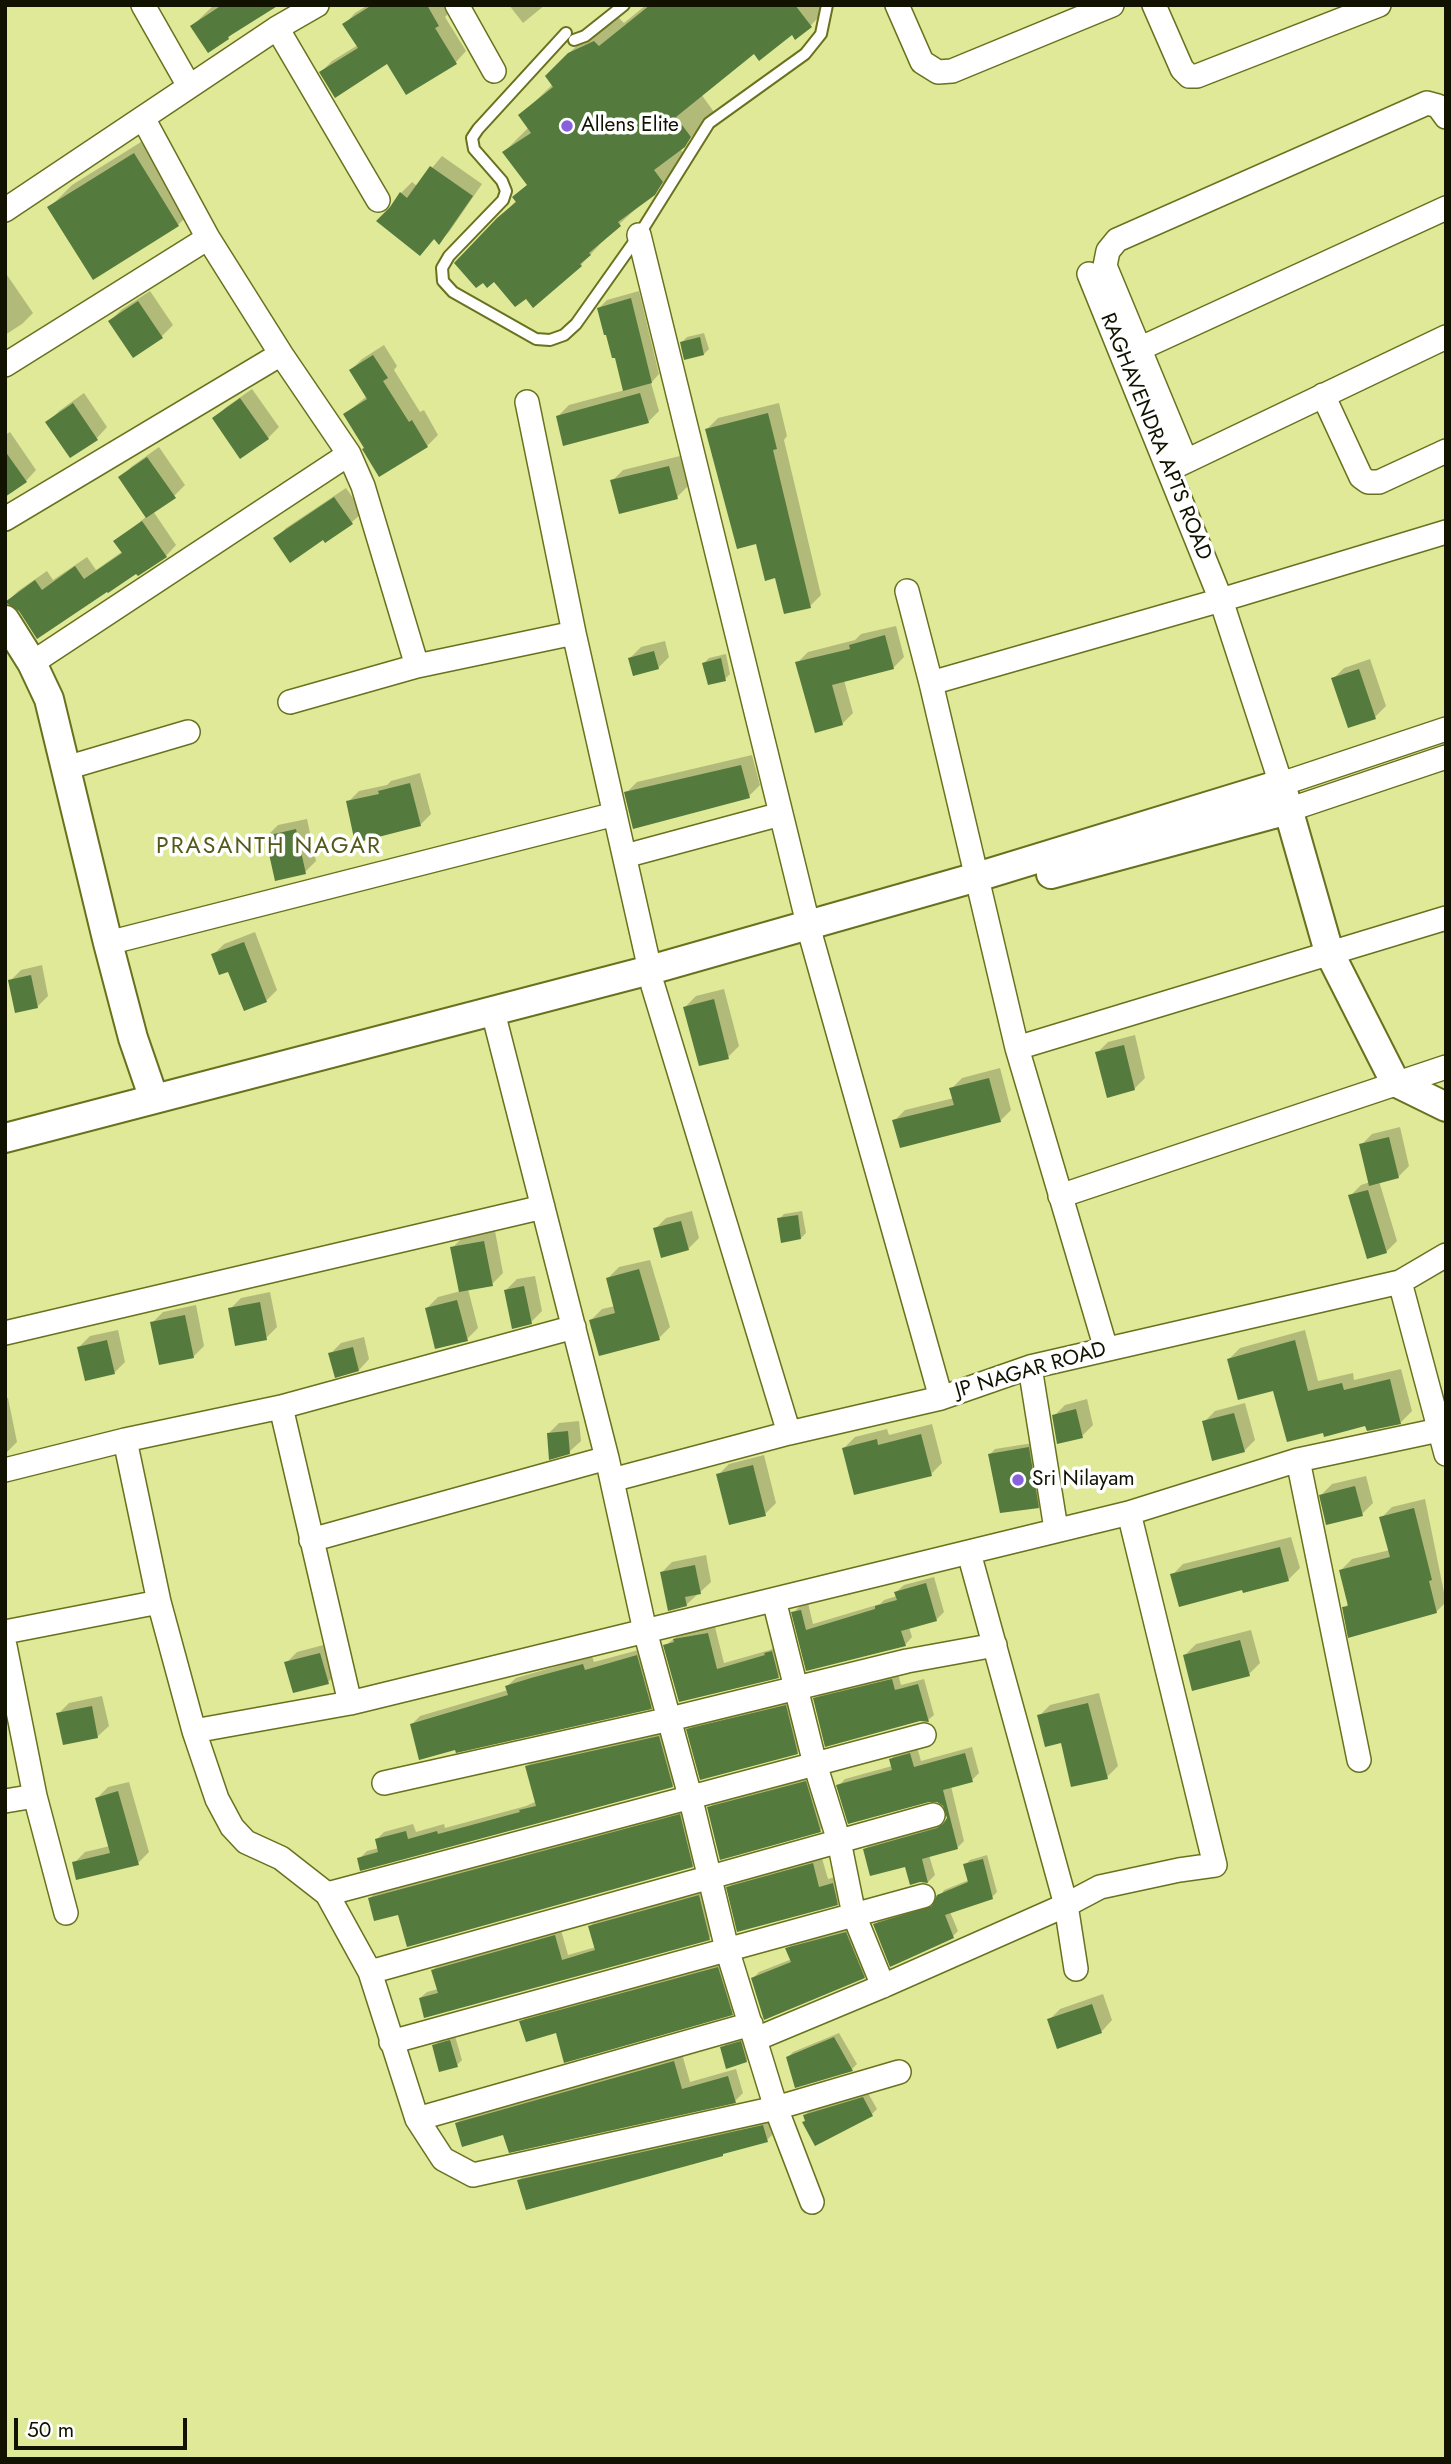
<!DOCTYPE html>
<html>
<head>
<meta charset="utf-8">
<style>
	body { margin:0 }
	#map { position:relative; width:1451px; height:2464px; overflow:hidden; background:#dfe998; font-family:Jost,sans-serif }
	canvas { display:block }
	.frame { position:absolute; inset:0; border:7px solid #111300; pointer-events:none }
	.scale { position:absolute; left:14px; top:2418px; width:173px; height:32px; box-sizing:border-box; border:4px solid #111300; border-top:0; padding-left:9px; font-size:21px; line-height:24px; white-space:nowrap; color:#111300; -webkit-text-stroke:5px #fff; paint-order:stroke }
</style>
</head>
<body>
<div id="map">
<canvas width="1451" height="2464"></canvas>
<div class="frame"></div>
<div class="scale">50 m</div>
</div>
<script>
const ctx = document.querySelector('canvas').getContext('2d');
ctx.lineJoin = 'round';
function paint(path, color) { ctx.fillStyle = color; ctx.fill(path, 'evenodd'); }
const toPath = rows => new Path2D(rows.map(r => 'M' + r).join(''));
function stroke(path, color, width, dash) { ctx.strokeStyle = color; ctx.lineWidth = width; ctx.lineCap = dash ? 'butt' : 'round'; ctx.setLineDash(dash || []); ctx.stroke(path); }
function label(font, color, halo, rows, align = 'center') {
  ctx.font = font + ' Jost,sans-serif'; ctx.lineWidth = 7; ctx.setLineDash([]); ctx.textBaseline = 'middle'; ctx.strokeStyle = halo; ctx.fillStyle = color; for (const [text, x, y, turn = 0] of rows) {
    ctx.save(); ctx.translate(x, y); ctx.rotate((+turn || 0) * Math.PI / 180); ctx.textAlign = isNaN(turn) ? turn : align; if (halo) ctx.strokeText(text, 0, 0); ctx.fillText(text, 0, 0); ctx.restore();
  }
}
paint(toPath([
	[214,5,272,5,238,28,228,38,192,26],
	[368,5,444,5,449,13,445,17,466,51,456,62,388,62,321,72,332,61,358,45,345,24,355,13],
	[509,5,545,5,523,23],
	[646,5,831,5,811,25,755,52,701,94,714,112,709,120,680,148,686,157,679,168,610,233,581,265,533,305,498,219,517,200,515,197,528,184,504,152,529,127,521,115,553,84,559,63,594,29,619,18,624,23],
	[157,132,200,203,178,225,50,207,72,185],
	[442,156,482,184,449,232,439,242,435,238,420,253,391,209,401,193,412,182,417,186],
	[7,275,33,313,22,324,5,335,5,276],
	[150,291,173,325,162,336,134,355,110,321,121,310],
	[639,291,659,374,651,383,659,411,648,422,558,416,569,405,625,390,616,355,599,308,607,300],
	[704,333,709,349,704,354,682,342,687,337],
	[384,345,397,366,394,370,420,412,424,410,438,435,427,446,366,448,345,414,367,396,351,370,362,359],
	[252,389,279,427,268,438,214,419,225,408],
	[84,393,107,427,97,438,48,422,59,411],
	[779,403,787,436,784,440,821,595,810,606,776,576,757,542,707,429,718,418],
	[10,432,36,470,26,481,5,495,5,435],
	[159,447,185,485,174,496,153,511,176,545,166,556,136,571,20,609,8,601,18,591,47,571,53,580,87,557,96,570,123,551,116,541,147,516,121,478,131,467],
	[680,456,688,486,677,497,612,481,623,470],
	[346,488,363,512,352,522,323,537,275,539,286,528],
	[896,626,904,657,893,668,844,680,853,713,842,724,797,663,808,652,855,640,861,634],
	[665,641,669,657,658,668,630,658,641,647],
	[726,654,730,674,725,679,704,663,709,658],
	[1370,659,1386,706,1375,717,1349,726,1333,679,1344,668],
	[752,755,760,785,749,796,626,793,637,782],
	[420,773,431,814,420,825,348,802,359,791,387,785,391,781],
	[307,819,316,861,305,872,267,836,278,825],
	[255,932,277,990,266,1001,213,955,224,944],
	[42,965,48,996,37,1007,10,981,21,970],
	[724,989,739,1046,728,1057,685,1007,696,996],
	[1135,1035,1145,1078,1134,1089,1097,1053,1108,1042],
	[1000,1068,1011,1110,1000,1121,894,1121,905,1110,954,1098,951,1089,962,1078],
	[1400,1127,1409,1166,1398,1177,1379,1181,1397,1241,1386,1252,1350,1196,1361,1185,1370,1182,1361,1145,1372,1134],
	[692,1211,699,1238,688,1249,655,1229,666,1218],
	[802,1211,806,1233,801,1238,779,1219,784,1214],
	[495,1231,503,1273,492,1284,468,1289,478,1328,467,1339,427,1308,438,1297,461,1291,452,1248,463,1237],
	[650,1260,670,1327,659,1338,591,1320,602,1309,615,1306,608,1278,619,1267],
	[535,1276,542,1311,531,1322,506,1290,517,1279],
	[270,1292,277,1327,266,1338,230,1309,241,1298],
	[196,1305,204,1346,193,1357,152,1323,163,1312],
	[118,1330,125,1362,114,1373,79,1347,90,1336],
	[1305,1330,1318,1381,1353,1373,1354,1380,1401,1369,1412,1411,1401,1422,1368,1429,1367,1424,1274,1389,1229,1359,1240,1348],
	[364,1337,369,1359,359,1370,330,1354,341,1343],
	[5,1398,8,1398,17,1442,5,1454],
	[1087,1399,1093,1425,1082,1436,1054,1416,1065,1405],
	[1245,1403,1255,1440,1244,1451,1204,1422,1215,1411],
	[579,1421,581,1441,569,1452,548,1434,559,1423],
	[932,1424,942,1463,931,1474,844,1448,855,1437,887,1429,889,1435],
	[1033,1443,1043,1502,1038,1507,990,1454,995,1449],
	[764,1455,776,1503,765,1514,718,1475,729,1464],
	[1366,1476,1373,1503,1362,1514,1321,1495,1332,1484],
	[1425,1499,1446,1602,1436,1612,1344,1608,1349,1603,1341,1570,1352,1559,1390,1550,1381,1518,1392,1507],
	[1291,1537,1300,1568,1289,1579,1244,1591,1243,1588,1172,1575,1183,1564],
	[706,1555,711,1582,686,1605,661,1573,672,1562],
	[934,1577,944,1612,936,1620,909,1627,912,1637,905,1645,808,1669,793,1613,801,1605,808,1603,813,1624,880,1604,884,1600,897,1596,896,1592,904,1585],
	[715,1627,724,1663,770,1650,779,1645,785,1669,778,1676,680,1700,665,1646,682,1632],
	[1251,1630,1260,1663,1249,1674,1185,1655,1196,1644],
	[331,1643,339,1671,328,1682,286,1663,297,1652],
	[646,1648,659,1698,651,1707,411,1725,420,1716,508,1690,507,1686,516,1678,592,1656,594,1662],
	[898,1674,901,1685,924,1679,934,1715,928,1720,815,1699,821,1693],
	[1099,1693,1118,1766,1107,1777,1063,1741,1039,1716,1050,1705],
	[102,1696,109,1726,98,1736,58,1714,69,1703],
	[793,1698,805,1745,797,1752,688,1730,696,1722],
	[667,1729,680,1778,672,1786,359,1859,367,1851,379,1848,377,1839,384,1832,413,1824,416,1832,444,1824,445,1828,526,1806,537,1801,527,1766,535,1759],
	[917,1747,921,1761,972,1747,979,1773,972,1780,951,1786,964,1841,957,1848,929,1855,935,1875,928,1882,920,1881,906,1865,865,1849,872,1842,947,1822,948,1818,943,1803,838,1786,845,1779,892,1766,891,1759,898,1752],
	[810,1777,825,1825,820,1830,721,1858,709,1808,714,1803],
	[129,1782,149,1852,138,1863,74,1863,85,1852,110,1846,97,1798,108,1787],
	[685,1810,697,1861,692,1866,399,1913,370,1898,375,1893],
	[821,1855,828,1879,842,1875,846,1894,837,1903,728,1888,737,1879],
	[987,1855,997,1892,992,1897,950,1912,958,1931,953,1936,902,1958,875,1925,880,1920,936,1903,944,1890,969,1880,965,1865,970,1860],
	[706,1889,716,1932,709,1938,420,1998,427,1992,438,1989,433,1970,439,1964,561,1930,568,1955,596,1947,590,1926,597,1920],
	[852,1926,870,1971,864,1977,753,1978,759,1972,792,1959,787,1949,793,1943],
	[723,1962,737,2008,732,2013,557,2031,521,2022,527,2016],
	[1103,1994,1112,2020,1102,2031,1058,2046,1049,2020,1060,2009],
	[839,2033,857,2064,852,2069,796,2086,788,2057,793,2052],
	[455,2036,462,2060,457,2065,434,2046,439,2041],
	[746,2038,751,2056,746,2061,722,2048,727,2043],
	[682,2054,690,2082,736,2069,743,2093,735,2101,505,2133,457,2123,465,2115],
	[868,2093,877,2109,872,2114,806,2120,805,2115,810,2110],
	[770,2119,774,2133,767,2140,519,2180,526,2173]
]), '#0003');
paint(toPath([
	[222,5,279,5,228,37,229,39,208,53,190,26],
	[372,5,427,5,439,26,435,28,457,64,406,95,387,64,335,98,319,72,358,48,342,24],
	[650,5,795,5,812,27,795,40,792,35,759,61,754,54,676,117,691,137,685,147,654,170,663,182,655,195,618,222,621,226,589,253,591,255,580,264,582,266,533,308,526,299,515,307,494,282,487,288,483,283,476,288,454,263,497,218,516,202,512,197,527,185,502,152,531,133,518,115,553,87,545,76,568,53,594,41,599,46],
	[134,153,179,226,93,280,47,207],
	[430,166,473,196,439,245,434,239,420,256,376,221,390,207,400,192,407,198],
	[631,298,652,383,623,391,615,358,612,358,606,335,604,335,597,308],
	[138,301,163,338,133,358,108,321],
	[700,337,704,355,684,360,680,342],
	[373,355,388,378,383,381,409,422,412,420,428,447,379,477,362,449,364,448,343,414,367,399,349,370],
	[640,393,649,423,563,446,556,416],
	[240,398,269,439,240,459,212,418],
	[73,403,98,440,70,458,45,422],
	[768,413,777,449,773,450,811,608,784,614,775,578,765,581,756,544,737,549,705,429],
	[5,451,27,482,5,497],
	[147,457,176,498,146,518,118,477],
	[669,466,678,499,619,514,610,480],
	[334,497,353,524,325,543,323,540,290,563,273,538],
	[142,521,167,557,138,576,136,574,108,593,107,592,37,639,19,611,5,602,35,580,42,590,75,566,84,579,122,553,113,541],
	[885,635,894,669,832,685,843,725,815,733,795,662,850,649,849,645],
	[654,651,659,669,633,676,628,658],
	[721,658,726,681,708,685,702,663],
	[1359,669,1376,719,1348,728,1331,678],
	[741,765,750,798,633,829,624,792],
	[410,783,421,826,355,843,346,801,379,794,378,791],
	[296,829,306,874,275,881,265,836],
	[244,942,267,1002,244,1011,228,972,219,975,211,954],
	[31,975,38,1008,15,1013,8,980],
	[714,999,729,1059,699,1066,683,1007],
	[1124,1045,1135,1090,1107,1098,1095,1052],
	[989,1078,1001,1122,900,1148,892,1120,954,1105,949,1088],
	[1389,1137,1399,1178,1369,1186,1359,1144],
	[1368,1190,1387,1253,1367,1259,1348,1195],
	[798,1215,801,1239,781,1243,777,1218],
	[681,1221,689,1250,661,1258,653,1228],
	[484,1241,493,1286,459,1292,450,1247],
	[639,1269,660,1340,599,1356,589,1320,615,1313,606,1278],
	[524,1286,532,1324,512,1329,504,1290],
	[457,1300,468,1341,435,1349,425,1308],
	[260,1302,267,1340,235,1346,228,1308],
	[185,1315,194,1358,159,1365,150,1322],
	[107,1340,115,1374,85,1381,77,1347],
	[1295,1340,1308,1391,1342,1383,1344,1390,1390,1379,1401,1424,1367,1431,1365,1426,1324,1437,1323,1433,1287,1442,1273,1391,1238,1400,1227,1359],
	[353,1347,359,1371,335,1378,328,1353],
	[1076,1409,1083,1438,1057,1444,1052,1415],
	[1234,1413,1245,1452,1212,1461,1202,1421],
	[568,1431,570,1454,549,1460,547,1433],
	[921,1434,932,1476,854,1495,842,1448,877,1439,878,1445],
	[1029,1447,1039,1508,1000,1513,988,1454],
	[753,1465,766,1516,729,1525,716,1474],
	[1355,1486,1363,1516,1326,1525,1319,1495],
	[1414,1508,1432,1580,1429,1581,1437,1613,1348,1638,1342,1607,1348,1606,1339,1570,1390,1557,1379,1517],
	[1280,1547,1289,1581,1243,1593,1242,1590,1179,1607,1170,1574],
	[695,1565,701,1594,685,1597,687,1606,668,1611,660,1572],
	[926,1583,937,1621,901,1631,906,1646,806,1671,791,1612,801,1610,806,1630,875,1609,875,1606,897,1600,894,1592],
	[708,1633,717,1669,765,1655,764,1653,772,1651,779,1678,679,1702,663,1645,674,1642,673,1639],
	[1240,1640,1250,1676,1192,1691,1183,1655],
	[320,1653,329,1684,293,1693,284,1662],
	[637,1655,652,1709,456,1753,455,1750,419,1760,410,1724,508,1695,505,1686,531,1678,583,1664,585,1670],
	[892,1679,895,1690,918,1684,929,1722,920,1721,825,1747,813,1698],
	[1088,1703,1108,1779,1071,1787,1061,1743,1045,1747,1037,1715],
	[786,1705,798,1754,700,1780,686,1729],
	[92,1706,98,1738,63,1745,56,1713],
	[659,1736,673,1787,360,1871,357,1858,378,1852,375,1839,406,1831,408,1839,437,1831,438,1834,520,1812,519,1810,536,1806,525,1766],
	[910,1753,914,1767,965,1753,973,1782,943,1790,958,1849,922,1859,928,1883,920,1882,910,1885,905,1867,870,1876,863,1849,937,1828,943,1824,947,1818,943,1806,937,1802,929,1802,848,1824,836,1785,892,1770,889,1759],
	[806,1781,821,1832,720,1860,707,1807],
	[118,1791,139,1865,76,1880,72,1862,110,1853,95,1798],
	[680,1814,693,1867,407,1947,398,1915,374,1921,368,1898],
	[983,1859,993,1899,945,1915,954,1938,890,1967,873,1924,932,1906,937,1895,968,1882,963,1864],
	[813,1863,819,1887,833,1883,838,1905,737,1932,726,1887],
	[699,1895,710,1940,424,2018,419,1998,438,1993,431,1970,555,1935,562,1960,595,1950,588,1926],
	[846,1932,865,1978,764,2020,751,1978,791,1962,785,1948],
	[718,1967,733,2015,564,2063,556,2033,526,2042,519,2021],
	[1092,2004,1102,2033,1057,2049,1047,2019],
	[834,2037,853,2071,795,2088,786,2057],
	[450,2040,458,2067,439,2072,432,2045],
	[741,2041,747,2062,726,2069,720,2047],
	[674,2061,682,2089,728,2076,736,2103,509,2153,503,2135,462,2147,455,2123],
	[863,2097,873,2116,815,2146,802,2122,805,2121,803,2115],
	[763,2125,768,2142,723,2154,723,2156,526,2210,517,2180]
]), '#547a3d');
const service = toPath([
	[566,33,478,129,472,138,474,149,502,181,506,191,503,200,449,256,442,268,443,281,453,292,536,339,550,340,564,335,576,324,639,235,709,123,805,54,821,34,827,5],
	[574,40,585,36,624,5]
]);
const minor = toPath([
	[143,5,189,86],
	[457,5,494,71],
	[897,5,922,62,938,72,952,71,1112,5],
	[1154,5,1182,69,1189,76,1197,76,1379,5],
	[277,28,378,200],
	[143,118,208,238,281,354,349,454,363,486,417,666],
	[5,210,277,28,317,5],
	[639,235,812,940,941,1398],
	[1089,274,1221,600,1281,784,1446,729],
	[1139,349,1446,208],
	[5,365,208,238],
	[1323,395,1361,477,1368,482,1379,482,1446,451],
	[527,402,574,633,650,970],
	[1186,461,1105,266,1108,251,1117,240,1427,103,1438,106,1446,117],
	[1174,467,1446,337],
	[5,519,281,354],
	[907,591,931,683,1017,1048,1106,1349],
	[32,663,349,454],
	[931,683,1221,600,1446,532],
	[290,702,417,666,574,633],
	[66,768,188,732],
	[1288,810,1446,757],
	[625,856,781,814],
	[108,943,615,814],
	[653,986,789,1433],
	[493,1012,607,1458,645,1631,690,1796,727,1949,776,2108,812,2202],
	[1017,1048,1446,918],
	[1060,1196,1446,1067],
	[1400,1282,1446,1454],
	[5,1333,543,1207],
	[1030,1367,1056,1529],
	[281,1407,350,1703],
	[125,1440,159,1602,194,1731,217,1799,232,1827,246,1842,281,1858,327,1894,370,1972,417,2119,443,2159,473,2175,776,2108,899,2072],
	[1298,1460,1359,1760],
	[5,1470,125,1440,281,1407,574,1327],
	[612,1480,789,1433,941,1398,1030,1367,1400,1282,1446,1255],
	[311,1540,607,1458],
	[969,1553,1066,1905,1076,1969],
	[774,1600,815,1764,839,1841,854,1915,883,1986],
	[5,1632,159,1602],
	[5,1646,35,1796,66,1913],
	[194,1731,350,1703,1129,1513,1298,1460,1439,1430],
	[384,1783,670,1719,907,1661,995,1645],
	[5,1801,35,1796],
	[327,1894,924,1735],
	[370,1972,933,1815],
	[756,2039,883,1986,1066,1905,1100,1887,1179,1870,1215,1865,1129,1513],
	[391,2042,923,1896],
	[417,2119,751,2024]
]);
const tertiary = toPath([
	[5,620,32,663,49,699,108,943,133,1038,154,1099],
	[1051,874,1288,810],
	[5,1138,650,970,977,877,1281,784,1329,952,1395,1082,1446,1107]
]);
stroke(service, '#6a711e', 14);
stroke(minor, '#6a711e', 26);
stroke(tertiary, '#6a711e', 32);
stroke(service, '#fff', 10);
stroke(minor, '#fff', 23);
stroke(tertiary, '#fff', 28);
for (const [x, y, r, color] of [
	[567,126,7,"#8862dd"],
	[1018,1480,7,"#8862dd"]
]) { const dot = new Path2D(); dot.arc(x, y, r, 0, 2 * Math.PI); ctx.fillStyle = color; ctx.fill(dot); stroke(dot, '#fff', 2.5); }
label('21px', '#111300', '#fff', [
	["Allens Elite",581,126],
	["Sri Nilayam",1032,1480]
], 'left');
label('21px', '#111300', '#fff', [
	["RAGHAVENDRA APTS ROAD",1155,437,68],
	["JP NAGAR ROAD",1031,1371,-16]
]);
ctx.letterSpacing = '2px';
label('23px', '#53591b', '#fff', [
	["PRASANTH NAGAR",269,847]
]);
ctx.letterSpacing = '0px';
</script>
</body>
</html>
